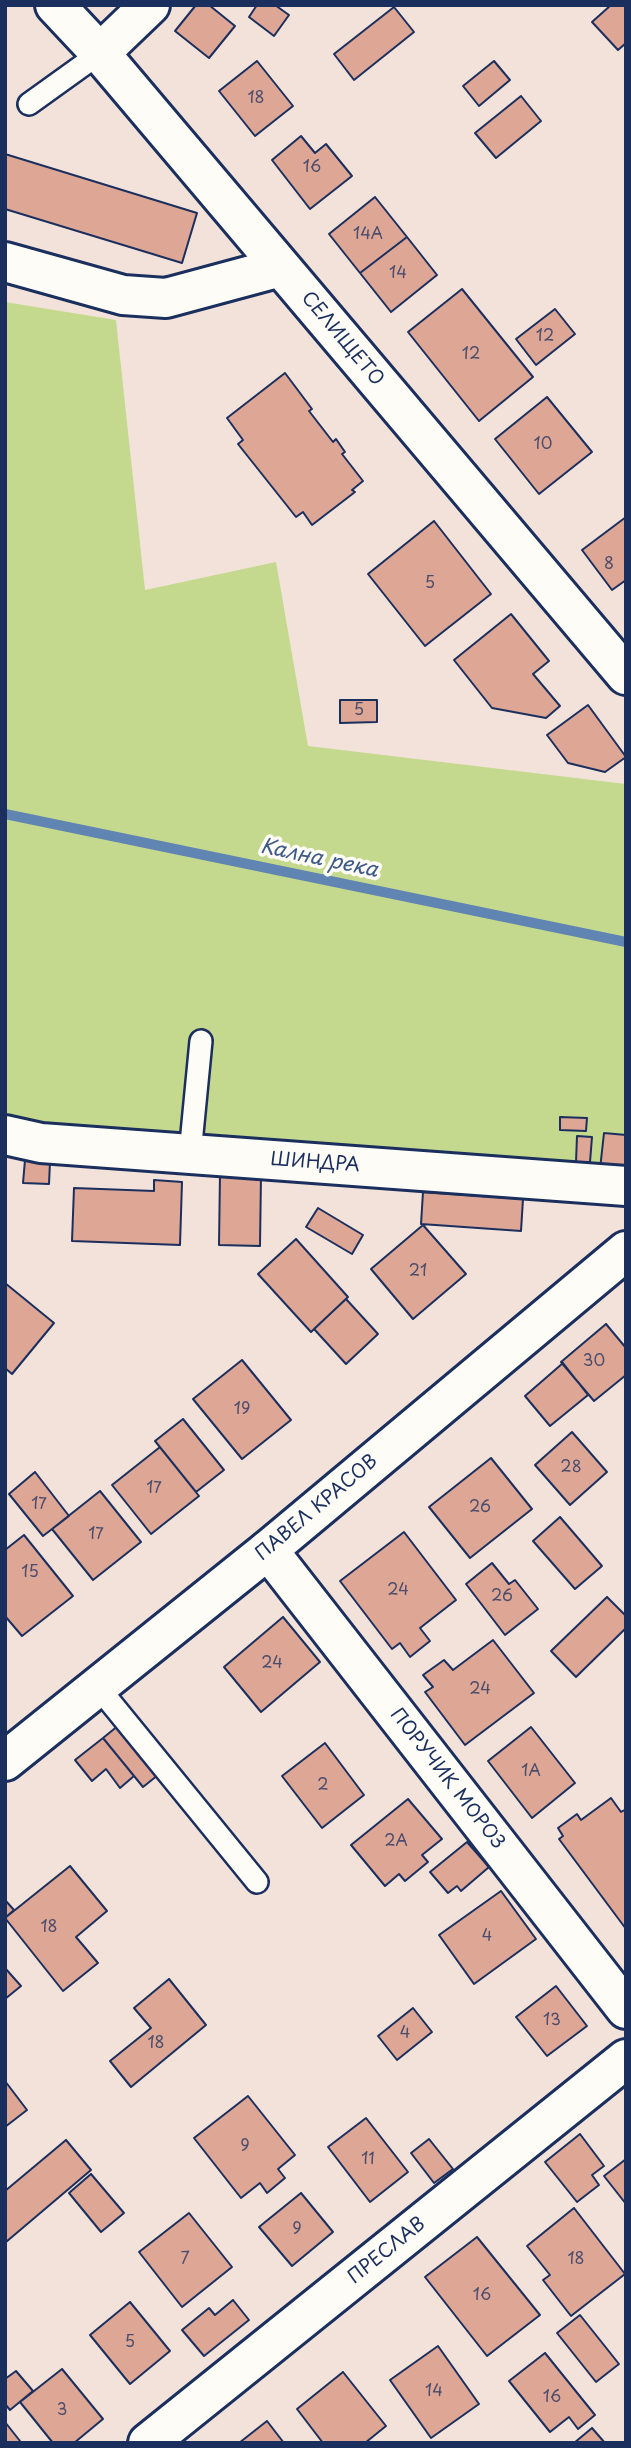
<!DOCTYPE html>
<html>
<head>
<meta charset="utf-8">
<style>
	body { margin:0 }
	#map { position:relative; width:631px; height:2448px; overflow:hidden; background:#f3e2da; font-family:"Playpen Sans",sans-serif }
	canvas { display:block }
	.frame { position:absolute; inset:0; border:7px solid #1b2f5e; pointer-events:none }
</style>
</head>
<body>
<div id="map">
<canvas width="631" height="2448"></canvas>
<div class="frame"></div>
</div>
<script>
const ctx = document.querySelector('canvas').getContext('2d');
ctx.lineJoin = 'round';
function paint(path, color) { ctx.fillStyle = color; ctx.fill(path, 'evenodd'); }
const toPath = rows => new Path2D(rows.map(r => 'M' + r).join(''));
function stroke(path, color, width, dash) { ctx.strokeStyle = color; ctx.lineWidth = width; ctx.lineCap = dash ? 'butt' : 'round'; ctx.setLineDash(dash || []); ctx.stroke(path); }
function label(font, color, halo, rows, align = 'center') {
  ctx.font = font + ' "Playpen Sans",sans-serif'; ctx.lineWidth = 7; ctx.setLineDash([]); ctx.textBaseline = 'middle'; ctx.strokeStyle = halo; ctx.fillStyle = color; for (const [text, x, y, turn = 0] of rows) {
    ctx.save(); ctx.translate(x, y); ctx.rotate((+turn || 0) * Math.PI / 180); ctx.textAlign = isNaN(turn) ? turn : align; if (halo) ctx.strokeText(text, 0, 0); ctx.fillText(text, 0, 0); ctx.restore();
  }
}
paint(toPath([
	[5,302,116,320,145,590,276,562,308,746,626,784,626,1186,5,1135]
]), '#c5d98e');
stroke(toPath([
	[5,814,626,942]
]), '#6085b2', 10);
const building = toPath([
	[196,5,209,5,235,26,209,58,175,31,196,5],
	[257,5,275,5,289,15,274,36,249,17,257,5],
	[611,5,626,5,626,43,618,50,592,22,611,5],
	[394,7,414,32,354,80,334,54,394,7],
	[257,61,293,106,255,136,219,91,257,61],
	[494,61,510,80,479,106,463,86,494,61],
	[521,96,541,121,496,158,475,133,521,96],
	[301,136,315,153,326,144,352,176,310,209,272,160,301,136],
	[5,154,197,213,182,263,5,209,5,154],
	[375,197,407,237,360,273,329,234,375,197],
	[407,237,437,275,391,312,360,273,407,237],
	[462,289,533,377,479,421,408,332,462,289],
	[555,309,575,334,536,365,516,339,555,309],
	[285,373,312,409,309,411,333,442,336,439,345,452,342,454,363,481,352,490,355,492,312,525,303,512,296,517,238,444,243,440,227,418,285,373],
	[547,397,592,452,539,494,495,439,547,397],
	[626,517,626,580,612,590,582,550,626,517],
	[434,521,491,594,425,646,368,574,434,521],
	[511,614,549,661,533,674,560,706,546,718,492,708,454,660,511,614],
	[340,700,377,700,377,722,340,723,340,700],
	[588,705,626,757,605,772,568,763,547,735,588,705],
	[560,1117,587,1118,586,1131,560,1130,560,1117],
	[604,1133,626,1135,626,1171,600,1169,604,1133],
	[577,1136,592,1137,590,1162,576,1162,577,1136],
	[25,1160,50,1162,49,1184,23,1183,25,1160],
	[220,1174,261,1175,260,1246,219,1245,220,1174],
	[154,1180,182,1182,180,1245,72,1241,74,1188,154,1191,154,1180],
	[423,1192,523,1199,521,1231,421,1224,423,1192],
	[318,1208,363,1235,352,1254,306,1227,318,1208],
	[423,1225,466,1274,413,1319,371,1269,423,1225],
	[296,1239,348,1297,311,1332,258,1274,296,1239],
	[5,1283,54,1323,12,1374,5,1368,5,1283],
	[346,1299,378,1334,346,1364,314,1329,346,1299],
	[606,1324,626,1348,626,1375,594,1401,561,1362,606,1324],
	[242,1360,291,1420,242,1459,193,1399,242,1360],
	[563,1363,588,1395,550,1426,525,1396,563,1363],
	[183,1419,224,1470,196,1492,155,1441,183,1419],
	[572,1432,607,1472,570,1505,535,1465,572,1432],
	[160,1447,199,1496,151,1534,112,1485,160,1447],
	[491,1458,532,1509,470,1558,429,1507,491,1458],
	[35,1472,69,1516,43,1536,9,1494,35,1472],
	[100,1491,141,1542,93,1580,52,1529,100,1491],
	[560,1517,602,1566,575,1589,533,1541,560,1517],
	[404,1532,456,1600,420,1628,430,1641,410,1657,400,1643,392,1649,340,1581,404,1532],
	[24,1535,73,1596,22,1636,5,1616,5,1550,24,1535],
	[492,1563,509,1584,515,1580,538,1609,505,1635,466,1584,492,1563],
	[607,1597,626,1616,626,1628,576,1677,551,1651,607,1597],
	[283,1617,320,1662,261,1712,224,1667,283,1617],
	[493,1640,534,1693,465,1745,425,1692,433,1687,423,1675,444,1660,453,1670,493,1640],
	[119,1725,158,1775,143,1787,103,1738,119,1725],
	[531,1727,575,1783,532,1818,488,1761,531,1727],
	[103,1738,134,1776,120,1788,106,1769,92,1781,75,1760,103,1738],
	[325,1743,364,1795,322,1828,282,1776,325,1743],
	[611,1798,621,1812,626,1809,626,1929,559,1839,563,1836,558,1828,577,1814,581,1820,611,1798],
	[408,1799,442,1839,422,1855,428,1862,405,1881,399,1874,385,1886,351,1845,408,1799],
	[467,1842,489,1867,461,1891,457,1886,448,1893,430,1872,467,1842],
	[70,1866,107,1911,76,1937,98,1963,63,1991,5,1918,70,1866],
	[501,1891,536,1939,474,1984,439,1935,501,1891],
	[5,1900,14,1910,5,1918,5,1900],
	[5,1968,21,1986,5,1999,5,1968],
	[169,1979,206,2025,131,2087,110,2061,151,2028,134,2008,169,1979],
	[556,1986,587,2026,547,2056,516,2017,556,1986],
	[413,2008,432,2032,397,2060,378,2036,413,2008],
	[5,2081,27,2110,5,2127,5,2081],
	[248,2096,295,2155,278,2169,285,2178,267,2193,260,2183,241,2198,194,2138,248,2096],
	[366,2118,408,2172,370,2202,328,2147,366,2118],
	[580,2134,604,2166,592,2175,599,2185,577,2202,545,2162,580,2134],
	[429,2139,453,2169,434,2183,411,2153,429,2139],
	[66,2140,91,2170,6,2242,5,2191,66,2140],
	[626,2159,626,2204,604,2176,626,2159],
	[91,2174,124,2213,101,2232,69,2193,91,2174],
	[301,2193,333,2232,292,2266,259,2227,301,2193],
	[574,2208,625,2274,571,2316,543,2280,550,2275,527,2246,574,2208],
	[189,2213,232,2267,182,2307,139,2252,189,2213],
	[477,2237,540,2315,487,2356,425,2277,477,2237],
	[233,2300,249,2320,204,2356,182,2330,209,2308,215,2315,233,2300],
	[130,2302,170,2351,130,2384,90,2335,130,2302],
	[580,2315,619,2364,596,2382,557,2333,580,2315],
	[438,2346,479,2404,431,2438,390,2380,438,2346],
	[545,2353,595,2415,578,2429,569,2417,550,2432,509,2381,545,2353],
	[62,2369,103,2419,74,2443,53,2443,20,2402,62,2369],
	[16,2371,33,2391,10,2410,5,2404,5,2379,16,2371],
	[343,2372,386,2426,365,2443,323,2443,297,2409,343,2372],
	[267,2421,284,2443,239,2443,267,2421],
	[5,2422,20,2441,18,2443,5,2443,5,2422],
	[592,2428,605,2443,574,2443,592,2428]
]);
paint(building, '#dda695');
stroke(building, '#1b2f5e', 2);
const lane = toPath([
	[29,104,100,53],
	[190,1154,201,1041],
	[98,1687,257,1882]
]);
const street = toPath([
	[55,5,100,53,626,675],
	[100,53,150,5],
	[5,262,123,295,166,298,281,267],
	[5,1135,41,1143,626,1186],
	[268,1550,626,2009],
	[148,2443,626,2059]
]);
const secondary = toPath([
	[5,1761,268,1550,626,1251]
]);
stroke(lane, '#1b2f5e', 26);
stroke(street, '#1b2f5e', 44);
stroke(secondary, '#1b2f5e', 44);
stroke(lane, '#fdfcf7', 21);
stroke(street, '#fdfcf7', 38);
stroke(secondary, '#fdfcf7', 38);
label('16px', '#4c4d6c', null, [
	["18",256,99],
	["16",312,168],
	["14А",368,235],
	["14",398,274],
	["12",545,337],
	["12",471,355],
	["10",543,445],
	["8",609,565],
	["5",430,584],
	["5",359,711],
	["21",418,1272],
	["30",594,1362],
	["19",242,1410],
	["28",571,1468],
	["17",154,1489],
	["17",39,1505],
	["26",480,1508],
	["17",96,1535],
	["15",30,1573],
	["24",398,1591],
	["26",502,1597],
	["24",272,1664],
	["24",480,1690],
	["1А",531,1772],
	["2",323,1786],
	["2A",396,1842],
	["18",49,1928],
	["4",487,1937],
	["13",552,2021],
	["4",405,2034],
	["18",156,2044],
	["9",245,2147],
	["11",368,2160],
	["9",297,2230],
	["7",185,2260],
	["18",576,2260],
	["16",482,2296],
	["5",130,2343],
	["14",434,2392],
	["16",552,2398],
	["3",62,2411]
]);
label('19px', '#1b2f5e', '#fdfcf7', [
	["СЕЛИЩЕТО",342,339,50],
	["ШИНДРА",315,1163,4],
	["ПАВЕЛ КРАСОВ",317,1508,-40],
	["ПОРУЧИК МОРОЗ",447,1779,52],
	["ПРЕСЛАВ",387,2251,-39]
]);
label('italic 21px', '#3e5a88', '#fdfcf7', [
	["Кална река",319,859,12]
]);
</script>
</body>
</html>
